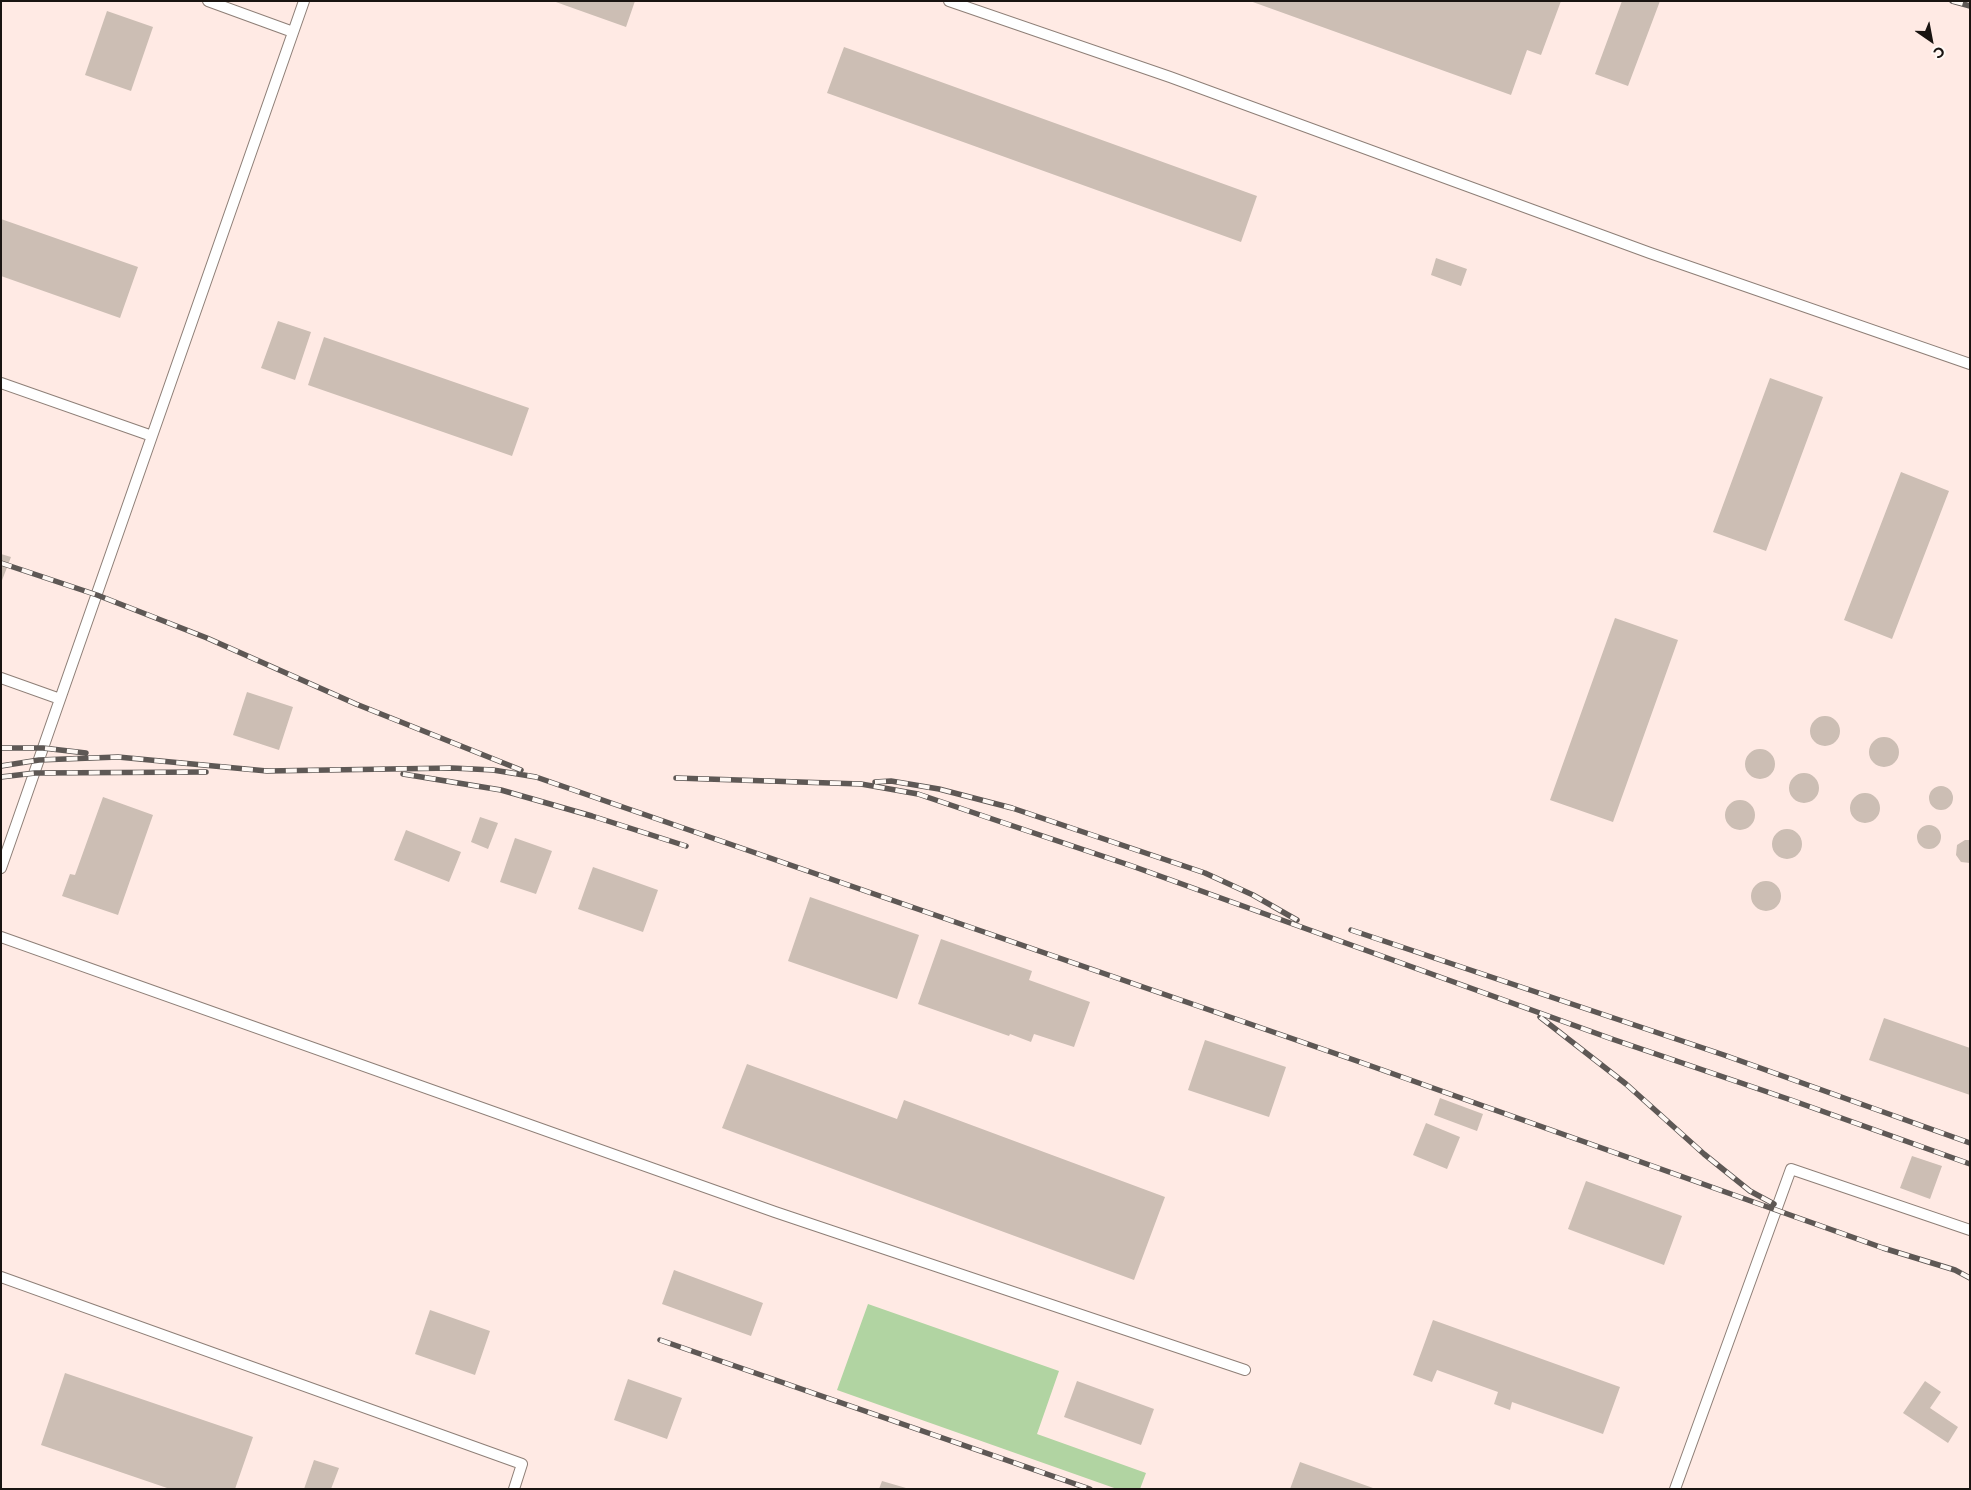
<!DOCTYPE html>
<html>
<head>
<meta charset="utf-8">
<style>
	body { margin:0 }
	#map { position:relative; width:1971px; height:1490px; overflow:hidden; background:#fef8f4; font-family:Montserrat,sans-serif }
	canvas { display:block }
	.frame { position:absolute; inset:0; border:2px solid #191411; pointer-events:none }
	.north { position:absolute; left:1906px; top:15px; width:50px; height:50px; -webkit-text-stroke:4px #fef8f4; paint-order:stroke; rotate:147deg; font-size:14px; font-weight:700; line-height:20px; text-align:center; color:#191411 }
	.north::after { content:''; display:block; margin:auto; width:18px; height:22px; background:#191411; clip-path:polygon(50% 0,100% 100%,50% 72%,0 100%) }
</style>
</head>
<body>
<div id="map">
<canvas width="1971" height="1490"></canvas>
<div class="frame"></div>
<div class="north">С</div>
</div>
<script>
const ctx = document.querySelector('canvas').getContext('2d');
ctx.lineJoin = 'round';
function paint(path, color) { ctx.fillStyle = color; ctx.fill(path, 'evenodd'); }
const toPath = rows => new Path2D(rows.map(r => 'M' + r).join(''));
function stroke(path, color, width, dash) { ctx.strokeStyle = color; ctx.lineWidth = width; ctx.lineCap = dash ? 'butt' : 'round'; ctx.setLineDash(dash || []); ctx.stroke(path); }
paint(toPath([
	[1,1,1970,1,1970,1489,1,1489]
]), '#ffeae4');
paint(toPath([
	[868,1304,1059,1371,1037,1434,1146,1473,1140,1489,1117,1489,837,1390]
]), '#b1d4a2');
paint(toPath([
	[553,1,635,1,626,27],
	[1250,1,1561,1,1541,55,1527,50,1511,95],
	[1622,1,1660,1,1628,86,1595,74],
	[107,11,153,27,131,91,85,75],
	[844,47,1257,196,1241,242,827,93],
	[1,219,138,267,120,318,1,276],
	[1436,258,1467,269,1461,286,1431,275],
	[278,321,311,332,295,380,261,368],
	[324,337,529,408,512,456,308,385],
	[1770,378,1823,397,1766,551,1713,532],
	[1901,472,1949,491,1892,639,1844,620],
	[1,554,11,557,1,583],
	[1615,618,1678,640,1613,822,1550,800],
	[247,692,293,707,279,750,233,735],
	'1810 731a15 15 0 1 1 30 0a15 15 0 1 1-30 0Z',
	'1869 752a15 15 0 1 1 30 0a15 15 0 1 1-30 0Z',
	'1745 764a15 15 0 1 1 30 0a15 15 0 1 1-30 0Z',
	'1789 788a15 15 0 1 1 30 0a15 15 0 1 1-30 0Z',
	'1929 798a12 12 0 1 1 24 0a12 12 0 1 1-24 0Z',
	'1850 808a15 15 0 1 1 30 0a15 15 0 1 1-30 0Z',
	[103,797,153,815,118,915,62,896,70,874,75,875],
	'1725 815a15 15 0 1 1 30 0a15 15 0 1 1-30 0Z',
	[480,817,498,823,488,849,471,842],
	'1917 837a12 12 0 1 1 24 0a12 12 0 1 1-24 0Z',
	'1772 844a15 15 0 1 1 30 0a15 15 0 1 1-30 0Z',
	[406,830,461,852,449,882,394,860],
	[515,838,552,851,536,894,500,882],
	[1965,840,1970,840,1970,863,1961,862,1956,855,1957,845],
	[593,867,658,890,643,932,578,909],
	'1751 896a15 15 0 1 1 30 0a15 15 0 1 1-30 0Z',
	[810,897,919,935,897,999,788,961],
	[941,939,1032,971,1029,980,1090,1002,1074,1047,1034,1034,1031,1042,1010,1034,1009,1036,918,1004],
	[1884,1018,1970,1048,1970,1095,1869,1060],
	[1205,1040,1286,1067,1269,1117,1188,1090],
	[747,1064,897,1119,904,1100,1165,1197,1134,1280,722,1128],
	[1440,1098,1483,1114,1477,1131,1434,1115],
	[1426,1123,1460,1137,1447,1169,1413,1155],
	[1912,1156,1942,1166,1930,1199,1900,1188],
	[1586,1181,1682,1216,1664,1265,1568,1229],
	[674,1270,763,1303,751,1336,662,1304],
	[430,1310,490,1331,475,1375,415,1354],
	[1433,1320,1620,1387,1603,1434,1512,1402,1510,1410,1494,1404,1498,1392,1437,1370,1432,1382,1413,1375],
	[65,1373,253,1437,235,1489,170,1489,41,1445],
	[628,1379,682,1398,667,1439,614,1420],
	[1077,1381,1154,1409,1141,1445,1064,1417],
	[1925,1381,1941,1392,1930,1408,1958,1427,1948,1443,1903,1413],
	[314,1460,339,1468,331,1489,304,1489],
	[1300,1462,1373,1488,1373,1489,1290,1489],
	[882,1481,906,1488,906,1489,879,1489]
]), '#ccbeb4');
const lane = toPath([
	[208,1,293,32],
	[949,1,1170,77,1650,253,1970,364],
	[1,383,152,436],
	[1,678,60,699],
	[1,868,304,1],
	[1,937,775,1212,1245,1370],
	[1,1277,522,1464,514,1489],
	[1675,1489,1791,1169,1970,1230]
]);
stroke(lane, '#8e7f77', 12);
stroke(lane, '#fff', 10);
const rail = toPath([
	[1952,1,1970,6],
	[1,563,97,595,207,638,356,704,521,770],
	[1,748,43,748,86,753],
	[1,766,39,760,118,757,267,771,452,768,493,770,536,777,1357,1061,1883,1248,1955,1270,1970,1278],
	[403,774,501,790,592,816,686,846],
	[1,777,35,773,206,772],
	[676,778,861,784,918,794,1132,866,1612,1039,1791,1100,1970,1164],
	[875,782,891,781,939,789,1012,808,1205,873,1253,895,1297,920],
	[1351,930,1724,1055,1970,1143],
	[1540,1017,1626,1084,1704,1154,1750,1191,1774,1204],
	[660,1340,1090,1489]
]);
stroke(rail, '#5e5855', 5.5);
stroke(rail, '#fef8f4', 4, [11]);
</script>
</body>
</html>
